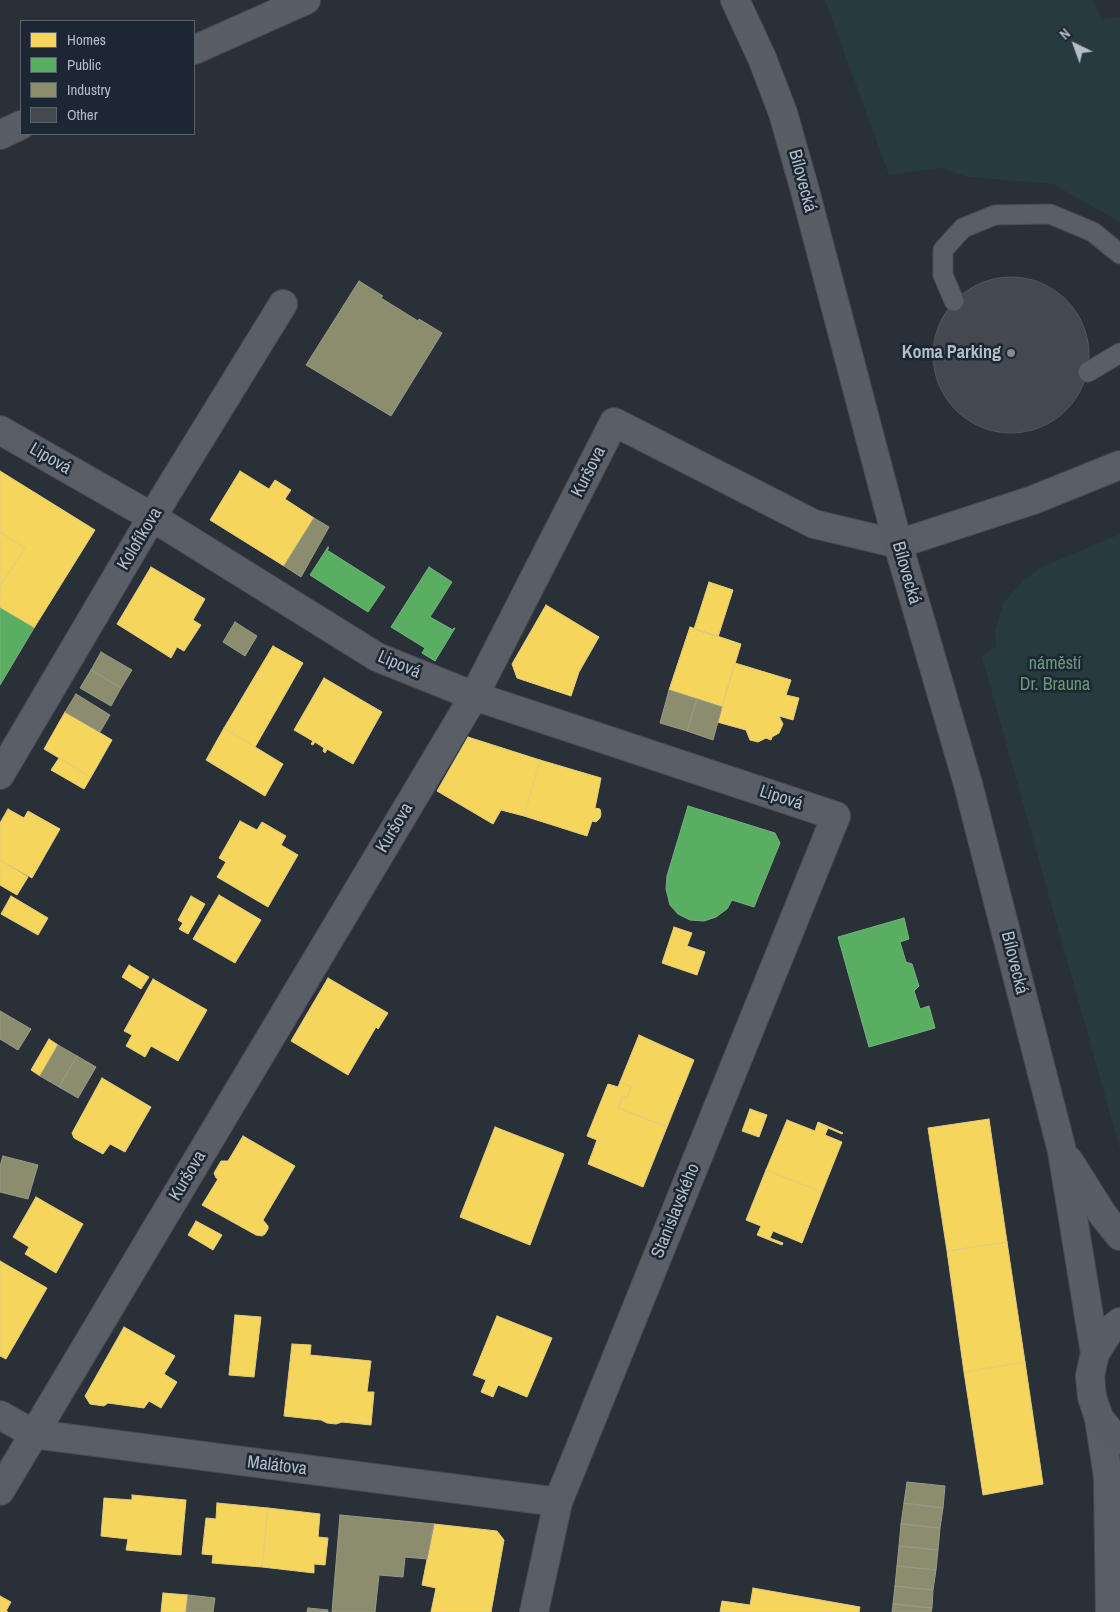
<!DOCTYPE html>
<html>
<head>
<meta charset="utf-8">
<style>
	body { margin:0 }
	#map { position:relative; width:1120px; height:1612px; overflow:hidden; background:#2a3038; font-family:"Archivo Narrow",sans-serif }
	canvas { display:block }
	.legend { position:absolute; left:20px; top:20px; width:175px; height:115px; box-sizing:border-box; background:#1d2633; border:1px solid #59626f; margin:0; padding:6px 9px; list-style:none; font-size:15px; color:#b4bcc9 }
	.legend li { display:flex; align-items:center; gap:10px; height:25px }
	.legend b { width:25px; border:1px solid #59626f }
	.north { position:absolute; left:1050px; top:20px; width:50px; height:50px; -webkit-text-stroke:4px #1d2633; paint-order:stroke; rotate:318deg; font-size:14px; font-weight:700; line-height:20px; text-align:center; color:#b4bcc9 }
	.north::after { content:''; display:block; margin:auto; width:18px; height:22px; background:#b4bcc9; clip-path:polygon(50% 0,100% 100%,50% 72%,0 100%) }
</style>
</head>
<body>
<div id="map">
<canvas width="1120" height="1612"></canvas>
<ul class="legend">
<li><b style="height:14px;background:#f6d55c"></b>Homes</li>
<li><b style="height:14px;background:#5aae61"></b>Public</li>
<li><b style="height:14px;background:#8c8c6e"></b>Industry</li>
<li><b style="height:14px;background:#444950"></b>Other</li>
</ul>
<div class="north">N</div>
</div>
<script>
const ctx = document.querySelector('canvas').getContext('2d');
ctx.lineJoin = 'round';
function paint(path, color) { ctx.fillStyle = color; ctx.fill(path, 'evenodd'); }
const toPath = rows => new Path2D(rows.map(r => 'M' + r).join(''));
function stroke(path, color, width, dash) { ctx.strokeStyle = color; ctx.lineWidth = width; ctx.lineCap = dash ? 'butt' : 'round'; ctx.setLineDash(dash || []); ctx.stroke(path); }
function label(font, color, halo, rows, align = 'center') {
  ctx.font = font + ' "Archivo Narrow",sans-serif'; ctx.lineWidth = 5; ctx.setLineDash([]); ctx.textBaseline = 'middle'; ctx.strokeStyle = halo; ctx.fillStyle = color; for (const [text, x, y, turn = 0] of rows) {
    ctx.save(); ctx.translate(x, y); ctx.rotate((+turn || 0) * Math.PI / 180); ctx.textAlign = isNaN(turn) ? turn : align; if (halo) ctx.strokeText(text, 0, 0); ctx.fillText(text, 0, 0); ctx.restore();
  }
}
paint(toPath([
	[825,0,1093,0,1102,20,1120,17,1120,222,1053,184,968,177,941,168,889,175],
	[1120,534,1120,1149,982,657,996,646,995,632,1003,603,1023,581,1040,568]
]), '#273a3e');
const homes = toPath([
	[0,471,95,530,34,628,0,608,0,586,25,548,0,532,0,471],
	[240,471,269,489,275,480,291,490,285,499,314,518,284,566,210,520,240,471],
	[0,532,25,548,0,586,0,532],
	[151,567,205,599,193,620,201,625,184,651,177,647,171,658,117,624,151,567],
	[709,582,733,590,718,637,694,629,709,582],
	[546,605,599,637,579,672,571,696,517,678,512,664,546,605],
	[690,627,741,644,722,707,669,690,690,627],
	[273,646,303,663,255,747,224,728,273,646],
	[735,663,791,680,786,695,799,698,793,720,779,716,783,724,779,733,772,737,771,740,766,738,758,742,750,740,746,730,717,722,735,663],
	[324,678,382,712,353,764,327,749,325,753,323,751,324,748,315,742,313,745,311,744,313,741,294,730,324,678],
	[65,712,112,740,91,777,44,749,65,712],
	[224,728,283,764,265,796,206,760,224,728],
	[468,737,540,760,524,816,501,810,493,824,437,791,468,737],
	[59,758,91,777,84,789,51,770,59,758],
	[540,760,601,778,595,808,600,809,601,814,600,818,596,822,592,821,587,836,524,816,540,760],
	[8,809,24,818,28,811,60,829,32,878,0,860,0,823,8,809],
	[240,821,257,830,262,822,286,836,281,845,298,855,268,907,217,877,226,862,219,858,240,821],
	[0,860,28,877,17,895,0,885,0,860],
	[219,895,261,920,235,963,193,939,219,895],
	[11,896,48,918,38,935,1,914,11,896],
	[191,896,205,904,188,934,179,929,183,923,178,920,191,896],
	[674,927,692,933,687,946,705,952,697,975,662,963,674,927],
	[129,965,149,977,141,989,122,977,129,965],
	[328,978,388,1013,378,1029,376,1027,348,1075,291,1041,328,978],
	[153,979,207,1010,178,1061,151,1046,145,1057,126,1046,132,1035,124,1031,153,979],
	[639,1035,694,1060,667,1127,618,1108,623,1096,627,1098,631,1087,620,1082,639,1035],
	[49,1039,58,1045,40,1076,31,1070,49,1039],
	[102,1078,151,1107,125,1152,110,1144,103,1154,74,1138,72,1133,102,1078],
	[620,1082,631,1087,627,1098,623,1096,618,1108,667,1127,643,1187,588,1164,597,1140,587,1136,608,1084,618,1087,620,1082],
	[750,1109,767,1115,759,1137,742,1131,750,1109],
	[989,1119,1007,1242,947,1251,928,1128,989,1119],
	[787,1120,815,1131,818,1122,843,1133,842,1134,828,1128,825,1135,842,1142,822,1192,766,1170,787,1120],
	[495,1127,564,1154,530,1245,460,1217,495,1127],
	[243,1136,295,1166,263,1220,268,1226,268,1229,265,1234,262,1236,256,1235,202,1205,218,1179,216,1178,214,1173,221,1161,228,1161,243,1136],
	[766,1170,822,1192,802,1243,773,1231,770,1238,783,1243,782,1245,757,1235,761,1226,746,1220,766,1170],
	[36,1197,83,1224,56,1273,25,1254,29,1247,13,1237,36,1197],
	[196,1221,222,1235,213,1250,188,1235,196,1221],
	[1007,1242,1025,1362,964,1372,947,1251,1007,1242],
	[0,1261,47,1288,6,1359,0,1356,0,1261],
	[235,1315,261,1317,254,1377,229,1375,235,1315],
	[497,1316,552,1338,527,1397,498,1385,493,1397,481,1392,486,1380,473,1375,497,1316],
	[124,1327,175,1356,164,1374,177,1382,161,1408,149,1401,144,1408,108,1403,104,1406,90,1404,85,1396,124,1327],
	[292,1344,311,1345,310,1355,371,1361,367,1392,374,1392,371,1425,342,1422,336,1424,327,1423,321,1420,284,1416,292,1344],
	[1025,1362,1043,1484,983,1495,964,1372,1025,1362],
	[132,1495,186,1500,181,1555,126,1550,128,1539,101,1536,104,1498,132,1500,132,1495],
	[217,1503,268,1508,262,1567,212,1563,213,1555,202,1554,206,1518,216,1519,217,1503],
	[268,1508,320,1514,318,1537,328,1538,325,1565,314,1564,314,1573,262,1567,268,1508],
	[434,1524,497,1531,504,1540,491,1612,431,1612,436,1588,422,1585,434,1524],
	[753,1588,860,1607,859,1612,720,1612,722,1601,750,1605,753,1588],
	[163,1593,188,1595,186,1612,161,1612,163,1593],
	[0,1596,11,1602,6,1611,8,1612,0,1612,0,1596]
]);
paint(homes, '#f6d55c');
stroke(homes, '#e2ce7d', 1);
const public = toPath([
	[328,547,329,548,327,550,385,587,368,612,310,575,328,547],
	[429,567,452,582,430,617,453,630,454,628,455,628,435,661,422,653,425,648,391,627,429,567],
	[0,608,34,628,0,685,0,608],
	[688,806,775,833,780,843,754,907,732,900,727,909,716,917,704,921,690,920,678,914,670,905,666,889,667,876,688,806],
	[904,918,909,939,900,942,906,962,912,964,919,986,914,991,920,1009,929,1006,935,1028,869,1047,838,937,904,918]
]);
paint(public, '#5aae61');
stroke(public, '#75b280', 1);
const industry = toPath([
	[359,281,383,296,381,298,418,321,419,319,442,333,391,416,306,365,359,281],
	[314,518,329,527,301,577,284,566,314,518],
	[235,622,257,636,245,656,223,642,235,622],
	[101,652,132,670,121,688,91,670,101,652],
	[91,670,121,688,111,706,80,688,91,670],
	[669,690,697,699,687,731,660,723,669,690],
	[76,694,110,715,100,732,65,712,76,694],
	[697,699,722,707,713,740,687,731,697,699],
	[0,1011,31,1029,18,1050,0,1039,0,1011],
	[58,1045,77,1056,59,1087,40,1076,58,1045],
	[77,1056,96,1067,78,1098,59,1087,77,1056],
	[3,1156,38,1165,28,1199,0,1192,0,1166,3,1156],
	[907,1482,945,1486,943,1508,904,1503,907,1482],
	[904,1503,943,1508,940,1528,901,1524,904,1503],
	[340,1515,434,1524,427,1559,405,1557,403,1577,379,1575,375,1612,332,1612,340,1515],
	[901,1524,940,1528,938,1550,899,1546,901,1524],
	[899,1546,938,1550,936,1570,897,1566,899,1546],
	[897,1566,936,1570,933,1590,895,1586,897,1566],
	[895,1586,933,1590,932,1608,893,1604,895,1586],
	[188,1595,215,1598,213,1612,186,1612,188,1595],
	[893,1604,932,1608,931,1612,892,1612,893,1604],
	[308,1608,328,1610,328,1612,307,1612,308,1608]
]);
paint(industry, '#8c8c6e');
stroke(industry, '#989a89', 1);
const building = toPath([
	'933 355a78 78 0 1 1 156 0a78 78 0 1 1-156 0Z'
]);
paint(building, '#444950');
stroke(building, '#52575f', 1);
const lane = toPath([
	[954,301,943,275,943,250,963,228,995,215,1050,214,1093,232,1120,254],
	[1088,372,1120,353]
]);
const street = toPath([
	[0,430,152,517,377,657,474,696,836,816,558,1502,534,1612],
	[0,775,152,517,283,304],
	[0,1415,34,1434,558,1502],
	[1099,1418,1108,1477,1110,1612],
	[0,1491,474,696,614,422,814,524,898,544,1033,500,1120,465]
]);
const secondary = toPath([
	[735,0,762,58,783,113,804,187,898,544,968,784,1062,1151,1095,1353],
	[194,50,306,0],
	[0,135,21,125],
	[1069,1161,1103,1215,1120,1236],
	[1120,1322,1110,1330,1095,1353,1090,1376,1092,1397,1099,1418,1113,1435,1120,1440]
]);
stroke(lane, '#484c53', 21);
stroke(street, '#484c53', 30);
stroke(secondary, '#484c53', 30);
stroke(lane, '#5a5e66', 19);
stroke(street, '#5a5e66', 28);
stroke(secondary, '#595d64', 28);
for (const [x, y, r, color] of [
	[1011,353,5,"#848b96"]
]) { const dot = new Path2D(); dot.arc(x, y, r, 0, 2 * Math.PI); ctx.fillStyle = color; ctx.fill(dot); stroke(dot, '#1d2633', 2); }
label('18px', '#b4bcc9', '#1d2633', [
	["Bílovecká",802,181,75],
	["Lipová",50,459,30],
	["Kuršova",589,472,-63],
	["Kolofíkova",140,539,-59],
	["Bílovecká",906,573,74],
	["Lipová",399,665,23],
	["Lipová",781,798,18],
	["Kuršova",395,828,-59],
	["Bílovecká",1014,963,76],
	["Kuršova",188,1176,-59],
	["Stanislavského",676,1211,-68],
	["Malátova",277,1466,7]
]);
label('bold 18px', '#b4bcc9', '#1d2633', [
	["Koma Parking",1001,353]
], 'right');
label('18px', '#6b9a76', '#1d2633', [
	["náměstí",1055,664],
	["Dr. Brauna",1055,685]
]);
</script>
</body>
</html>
